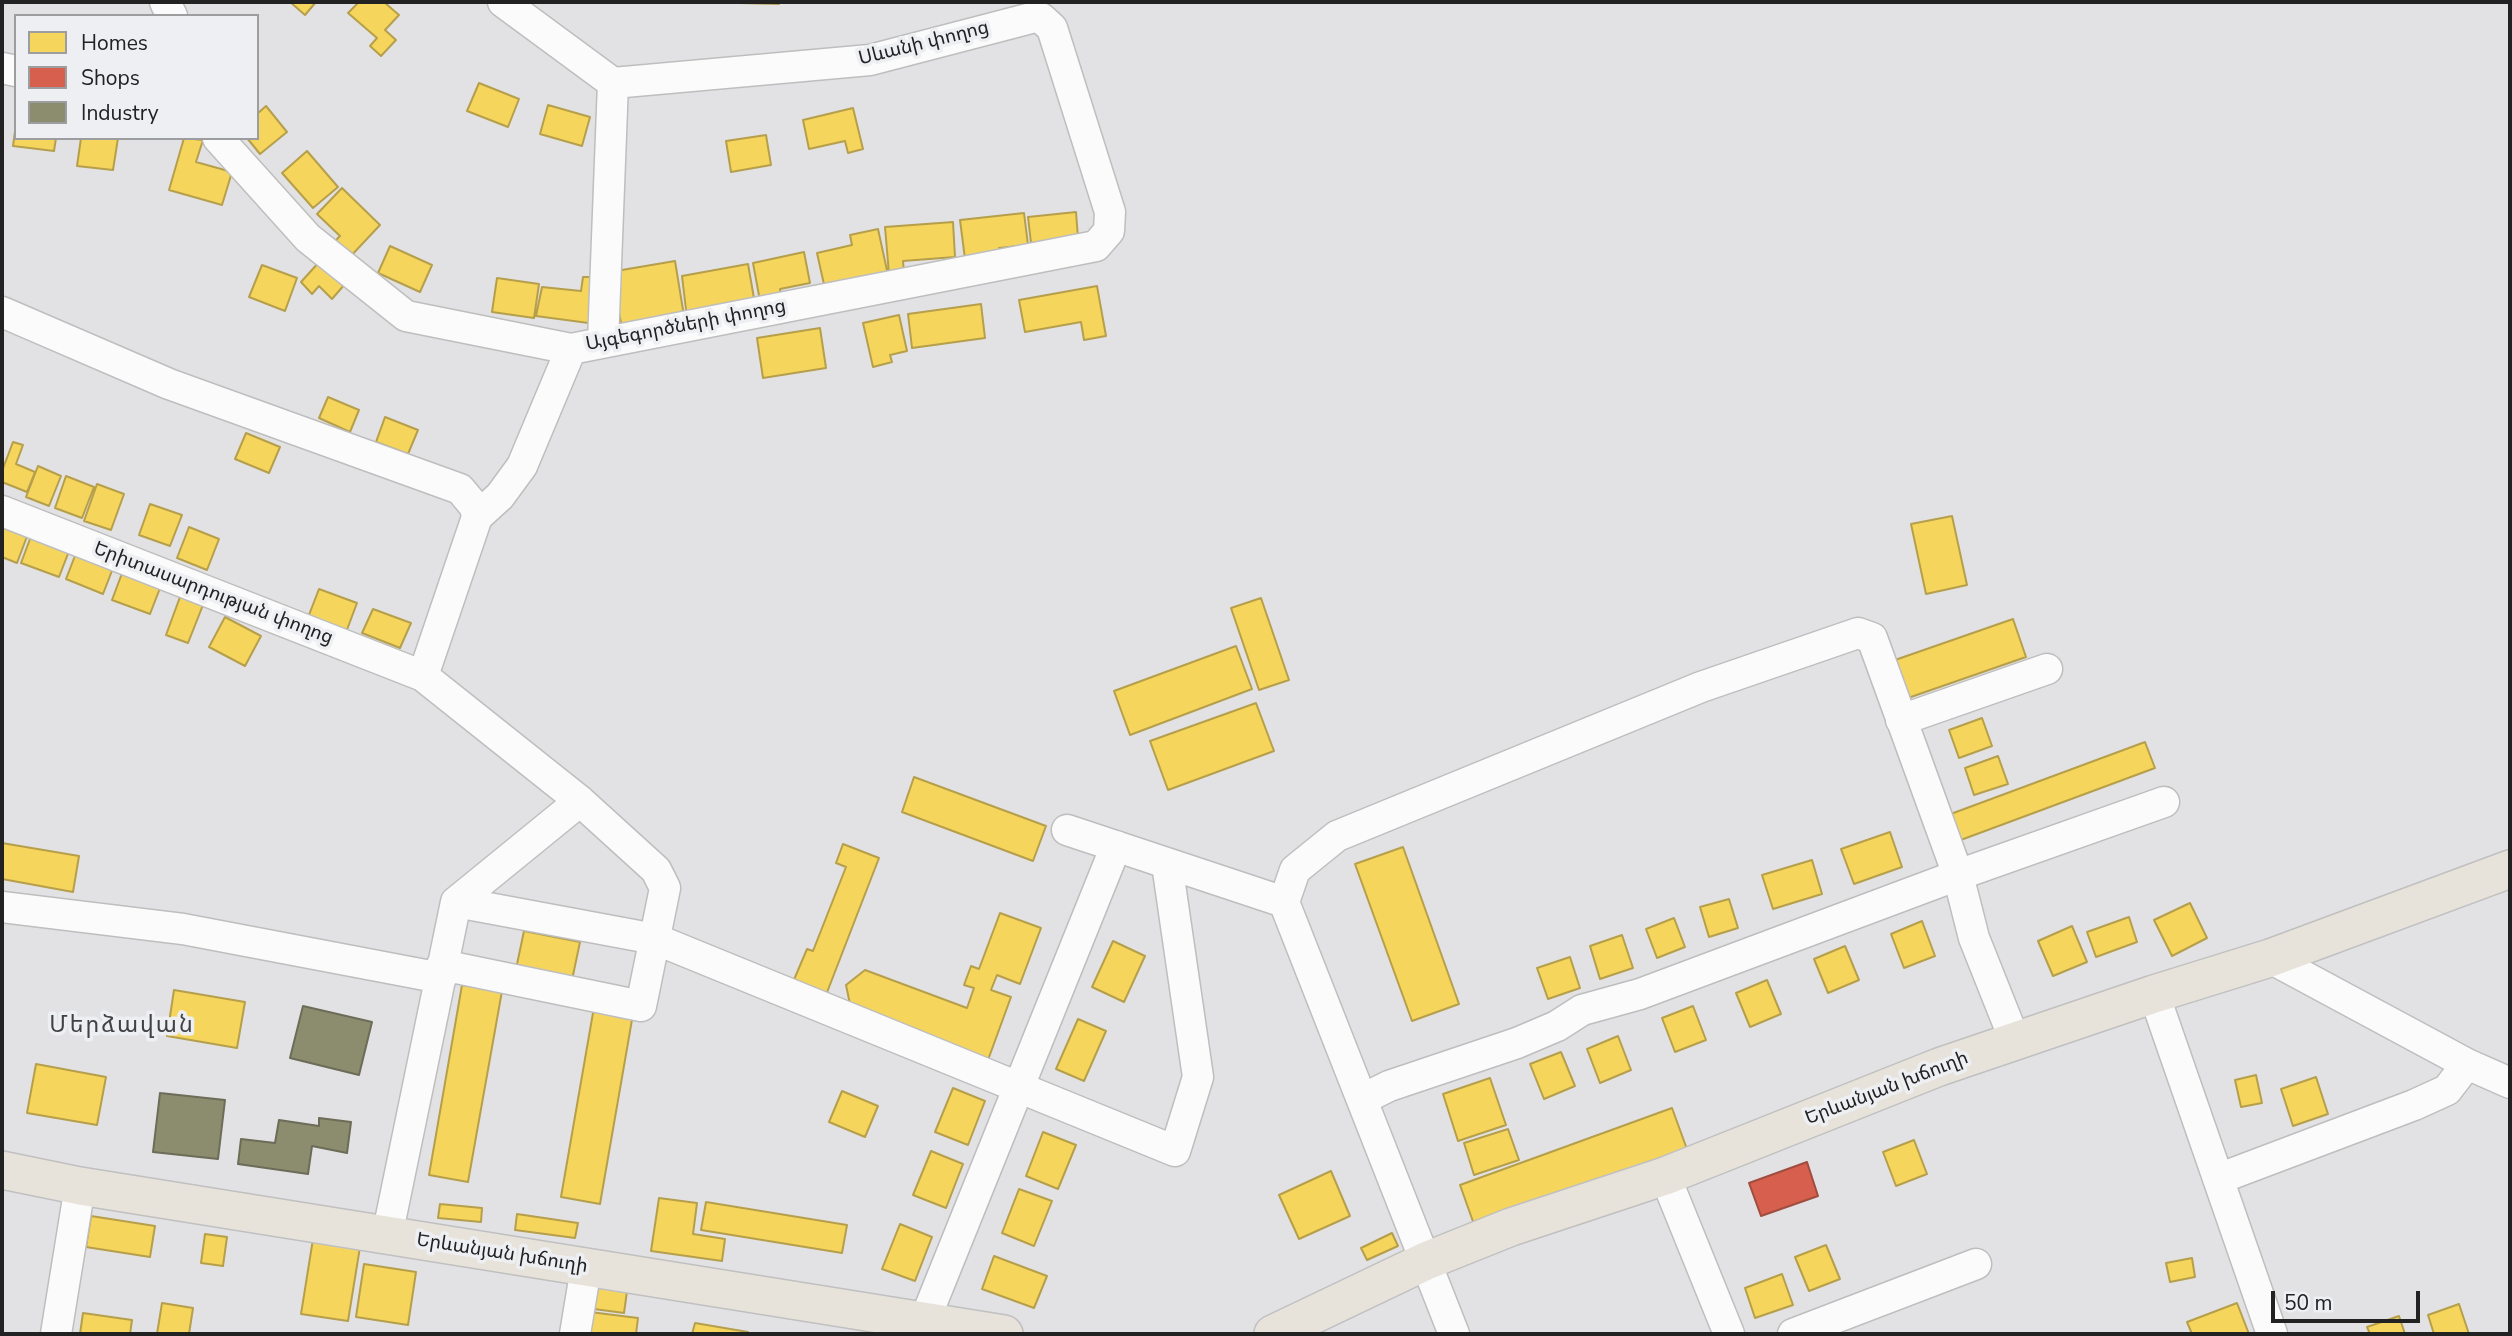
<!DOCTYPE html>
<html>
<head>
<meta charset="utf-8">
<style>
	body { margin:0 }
	#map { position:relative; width:2512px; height:1336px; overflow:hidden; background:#e2e2e4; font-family:"Nunito Sans",sans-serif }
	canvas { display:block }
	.frame { position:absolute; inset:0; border:4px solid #222223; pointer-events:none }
	.legend { position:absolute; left:14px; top:14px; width:245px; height:126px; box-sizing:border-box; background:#eeeff2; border:2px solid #9c9d9f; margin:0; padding:9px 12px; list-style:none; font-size:21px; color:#222223 }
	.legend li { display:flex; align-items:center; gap:14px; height:35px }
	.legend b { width:35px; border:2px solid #9c9d9f }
	.scale { position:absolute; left:2271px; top:1291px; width:149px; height:32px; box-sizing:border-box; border:4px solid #222223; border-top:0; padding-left:9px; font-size:21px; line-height:24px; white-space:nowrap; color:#222223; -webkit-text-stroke:5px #eeeff2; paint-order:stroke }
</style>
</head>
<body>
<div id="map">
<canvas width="2512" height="1336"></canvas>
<div class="frame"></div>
<ul class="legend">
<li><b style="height:19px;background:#f6d55c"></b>Homes</li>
<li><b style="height:19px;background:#d6604d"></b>Shops</li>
<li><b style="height:19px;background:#8c8c6e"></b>Industry</li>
</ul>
<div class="scale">50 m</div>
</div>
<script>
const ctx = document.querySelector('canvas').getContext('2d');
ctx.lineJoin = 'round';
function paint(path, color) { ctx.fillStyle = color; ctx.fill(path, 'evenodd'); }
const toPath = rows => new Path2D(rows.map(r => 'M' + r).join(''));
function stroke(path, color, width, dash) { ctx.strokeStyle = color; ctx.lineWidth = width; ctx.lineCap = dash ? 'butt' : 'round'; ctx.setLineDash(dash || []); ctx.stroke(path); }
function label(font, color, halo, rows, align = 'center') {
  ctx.font = font + ' "Nunito Sans","Noto Sans Armenian",sans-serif'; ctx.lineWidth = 7; ctx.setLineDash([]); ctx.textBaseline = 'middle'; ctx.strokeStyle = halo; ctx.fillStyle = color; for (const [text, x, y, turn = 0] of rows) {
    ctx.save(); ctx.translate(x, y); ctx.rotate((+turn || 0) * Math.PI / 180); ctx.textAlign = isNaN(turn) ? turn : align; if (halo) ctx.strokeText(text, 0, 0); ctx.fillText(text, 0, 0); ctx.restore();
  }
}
const homes = toPath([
	[290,2,316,2,305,15,290,2],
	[359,2,384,2,399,15,385,30,396,40,381,56,370,46,377,38,348,13,359,2],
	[739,2,779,2,779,4,739,3,739,2],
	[479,83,519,99,508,127,467,111,479,83],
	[548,105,590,117,582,146,540,134,548,105],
	[266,106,287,132,260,154,247,138,257,138,257,114,266,106],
	[853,108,863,149,848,153,845,141,809,149,803,120,853,108],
	[16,124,16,138,56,138,54,151,13,146,16,124],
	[766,135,771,165,731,172,726,141,766,135],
	[81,138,118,138,113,170,77,166,81,138],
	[184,138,203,140,196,162,232,172,222,205,169,190,184,138],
	[307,151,338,187,313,208,282,173,307,151],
	[342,188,380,225,349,258,333,243,340,236,317,214,342,188],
	[1076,212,1078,238,1031,243,1028,217,1076,212],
	[1024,213,1028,245,999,248,1000,255,965,259,960,220,1024,213],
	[953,222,955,257,903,261,904,273,889,274,885,227,953,222],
	[878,229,888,275,825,289,817,253,852,245,850,235,878,229],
	[390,246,432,265,420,292,378,273,390,246],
	[804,252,810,283,780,289,781,296,760,301,753,263,804,252],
	[320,261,345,284,332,299,319,286,312,294,301,282,320,261],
	[675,261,684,316,622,327,610,272,675,261],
	[748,264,755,304,687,318,682,276,748,264],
	[262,265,297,278,285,311,249,297,262,265],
	[583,277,595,277,596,324,536,316,542,287,581,291,583,277],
	[497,278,539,284,534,318,492,312,497,278],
	[1097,286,1106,336,1084,340,1081,322,1025,332,1019,300,1097,286],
	[981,304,985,338,912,348,908,314,981,304],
	[899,315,907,351,890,355,892,362,873,367,863,323,899,315],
	[820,328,826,368,763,378,757,338,820,328],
	[328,397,359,410,350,432,319,418,328,397],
	[385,417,418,430,408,454,376,442,385,417],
	[246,433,280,447,269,473,235,459,246,433],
	[13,442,23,445,16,464,35,472,27,492,2,482,2,471,13,442],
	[38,466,61,476,49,506,26,497,38,466],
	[66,476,94,487,82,518,55,508,66,476],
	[97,484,124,494,111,530,84,521,97,484],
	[150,504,182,515,170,546,139,535,150,504],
	[1952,516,1967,585,1926,594,1911,524,1952,516],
	[2,521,29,531,17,563,2,557,2,521],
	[189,527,219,539,207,570,177,558,189,527],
	[33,531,71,546,59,577,21,563,33,531],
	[78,548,115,563,103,594,66,579,78,548],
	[124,568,162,583,150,614,112,600,124,568],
	[319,589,357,603,345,635,307,620,319,589],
	[180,597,203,605,188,643,166,635,180,597],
	[1261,598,1289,680,1259,690,1231,608,1261,598],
	[373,609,411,623,400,648,362,633,373,609],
	[225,617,261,636,245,666,209,647,225,617],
	[2013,619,2026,657,1908,698,1895,660,2013,619],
	[1236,646,1252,689,1130,735,1114,691,1236,646],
	[1256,703,1274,751,1168,790,1150,741,1256,703],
	[1982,718,1992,746,1959,758,1949,730,1982,718],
	[2145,742,2155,768,1958,841,1948,815,2145,742],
	[1998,756,2008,784,1974,795,1965,768,1998,756],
	[914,777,1046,826,1033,861,902,812,914,777],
	[1890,832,1902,867,1854,884,1841,849,1890,832],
	[2,843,79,856,73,892,2,879,2,843],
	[843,844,879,858,826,995,793,982,807,949,813,951,846,867,836,863,843,844],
	[1403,847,1459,1004,1412,1021,1355,864,1403,847],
	[1812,860,1822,894,1773,909,1762,875,1812,860],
	[1729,899,1738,928,1709,937,1700,907,1729,899],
	[2190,903,2207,938,2172,956,2154,920,2190,903],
	[1000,913,1041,928,1020,984,997,975,991,990,1011,997,988,1060,851,1009,846,985,865,970,967,1008,974,988,964,985,971,966,979,969,1000,913],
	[2129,917,2137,942,2096,957,2087,932,2129,917],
	[1674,918,1685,947,1657,958,1646,929,1674,918],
	[1922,921,1935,956,1904,968,1891,934,1922,921],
	[2072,926,2087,962,2053,976,2038,941,2072,926],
	[524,931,580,942,572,980,516,969,524,931],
	[1622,935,1633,968,1600,979,1590,946,1622,935],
	[1113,941,1145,956,1124,1002,1092,987,1113,941],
	[1845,946,1859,980,1828,993,1814,959,1845,946],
	[1570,957,1580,988,1548,999,1537,968,1570,957],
	[1767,980,1781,1014,1750,1027,1736,993,1767,980],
	[462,985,502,991,468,1182,429,1175,462,985],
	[174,990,245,1002,237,1048,167,1036,174,990],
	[1693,1006,1706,1040,1675,1052,1662,1018,1693,1006],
	[594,1007,633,1014,600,1204,561,1197,594,1007],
	[1078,1019,1106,1031,1084,1081,1056,1069,1078,1019],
	[1618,1036,1631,1070,1600,1083,1587,1049,1618,1036],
	[1561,1052,1575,1086,1544,1099,1530,1064,1561,1052],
	[36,1064,106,1077,97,1125,27,1113,36,1064],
	[2256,1075,2262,1103,2241,1107,2235,1080,2256,1075],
	[2316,1077,2328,1114,2293,1126,2281,1089,2316,1077],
	[1490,1078,1506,1125,1458,1141,1443,1094,1490,1078],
	[953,1088,985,1101,968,1145,935,1132,953,1088],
	[842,1091,878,1106,865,1137,829,1122,842,1091],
	[1672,1108,1688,1152,1476,1230,1460,1185,1672,1108],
	[1508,1129,1519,1160,1474,1175,1464,1143,1508,1129],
	[1043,1132,1076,1145,1058,1189,1026,1176,1043,1132],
	[1914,1140,1927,1174,1896,1186,1883,1152,1914,1140],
	[931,1151,963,1164,946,1208,913,1195,931,1151],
	[1331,1171,1350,1216,1299,1239,1279,1195,1331,1171],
	[1019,1189,1052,1201,1034,1246,1002,1233,1019,1189],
	[659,1198,697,1203,693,1234,725,1239,722,1261,651,1251,659,1198],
	[706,1202,847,1225,842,1253,701,1230,706,1202],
	[440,1204,482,1208,481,1222,438,1218,440,1204],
	[517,1214,578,1223,575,1238,515,1230,517,1214],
	[91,1216,155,1226,150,1257,86,1247,91,1216],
	[900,1224,932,1237,915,1281,882,1269,900,1224],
	[1392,1233,1398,1246,1367,1260,1361,1248,1392,1233],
	[205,1234,227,1237,223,1266,201,1263,205,1234],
	[313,1239,360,1247,348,1321,301,1314,313,1239],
	[1826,1245,1840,1279,1809,1291,1795,1257,1826,1245],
	[994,1256,1047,1276,1034,1308,982,1289,994,1256],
	[2192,1258,2195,1277,2170,1282,2166,1263,2192,1258],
	[364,1264,416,1272,408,1325,356,1317,364,1264],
	[1782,1274,1793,1305,1755,1318,1745,1288,1782,1274],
	[597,1280,628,1284,624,1313,594,1309,597,1280],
	[162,1303,193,1308,189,1334,157,1334,162,1303],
	[2237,1303,2249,1334,2192,1334,2187,1322,2237,1303],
	[2459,1304,2469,1334,2434,1334,2428,1315,2459,1304],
	[582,1311,638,1318,636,1334,580,1334,582,1311],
	[83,1313,132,1320,130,1334,80,1334,83,1313],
	[2399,1316,2405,1334,2370,1334,2367,1327,2399,1316],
	[695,1323,748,1332,748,1334,692,1334,695,1323]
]);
paint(homes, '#f6d55c');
stroke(homes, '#b69f4b', 2);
const shops = toPath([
	[1807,1162,1818,1196,1761,1216,1749,1183,1807,1162]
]);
paint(shops, '#d6604d');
stroke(shops, '#a04d40', 2);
const industry = toPath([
	[303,1006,372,1022,359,1075,290,1058,303,1006],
	[160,1093,225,1100,218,1159,153,1152,160,1093],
	[319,1118,351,1122,347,1153,312,1146,308,1174,238,1164,241,1139,275,1143,279,1120,319,1126,319,1118]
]);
paint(industry, '#8c8c6e');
stroke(industry, '#6c6c58', 2);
const minor = toPath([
	[165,2,172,16],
	[2,68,16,71],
	[218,138,308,238,406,316,571,349,1096,246,1109,231,1110,212,1052,28,1041,18,1035,17,870,60,613,83,503,2],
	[2,312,169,384,460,489,475,507,477,517,423,676],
	[603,342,613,83],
	[2,511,423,676,580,801,656,870,665,888,641,1006,442,965],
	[477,517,500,496,522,466,571,349],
	[1901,720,2047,669],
	[1067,830,1284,902,1454,1334],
	[456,902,655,939,1175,1151,1198,1077,1167,864],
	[1284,902,1295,870,1337,836,1701,687,1858,633,1872,638,1958,875,1974,938,2015,1041],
	[2,907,183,929,441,978],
	[2270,958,2467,1064,2510,1083],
	[2154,994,2272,1334],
	[1363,1099,1389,1086,1517,1043,1557,1026,1582,1010,1640,994,1958,875,2164,802],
	[1665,1176,1729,1334],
	[2218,1179,2414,1105,2447,1090,2467,1064],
	[387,1236,456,902,580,801],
	[924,1322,1116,846],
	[56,1334,80,1186],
	[575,1334,586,1268],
	[1793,1334,1976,1264]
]);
const major = toPath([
	[2,1170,80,1186,1004,1334],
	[1273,1334,1426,1261,1511,1227,1665,1176,1939,1067,2154,994,2270,958,2510,869]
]);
stroke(minor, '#bebebf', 33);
stroke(major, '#c0c0c1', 40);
stroke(minor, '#fbfbfb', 30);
stroke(major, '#e7e3db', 37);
label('19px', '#222223', '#eeeff2', [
	["Սևանի փողոց",924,44,-14],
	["Այգեգործների փողոց",686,326,-11],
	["Երիտասարդության փողոց",213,594,21],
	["Երևանյան խճուղի",1887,1089,-21],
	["Երևանյան խճուղի",502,1254,9]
]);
ctx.letterSpacing = '2px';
label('23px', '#414244', '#eeeff2', [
	["Մերձավան",122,1026]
]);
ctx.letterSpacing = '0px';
</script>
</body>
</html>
